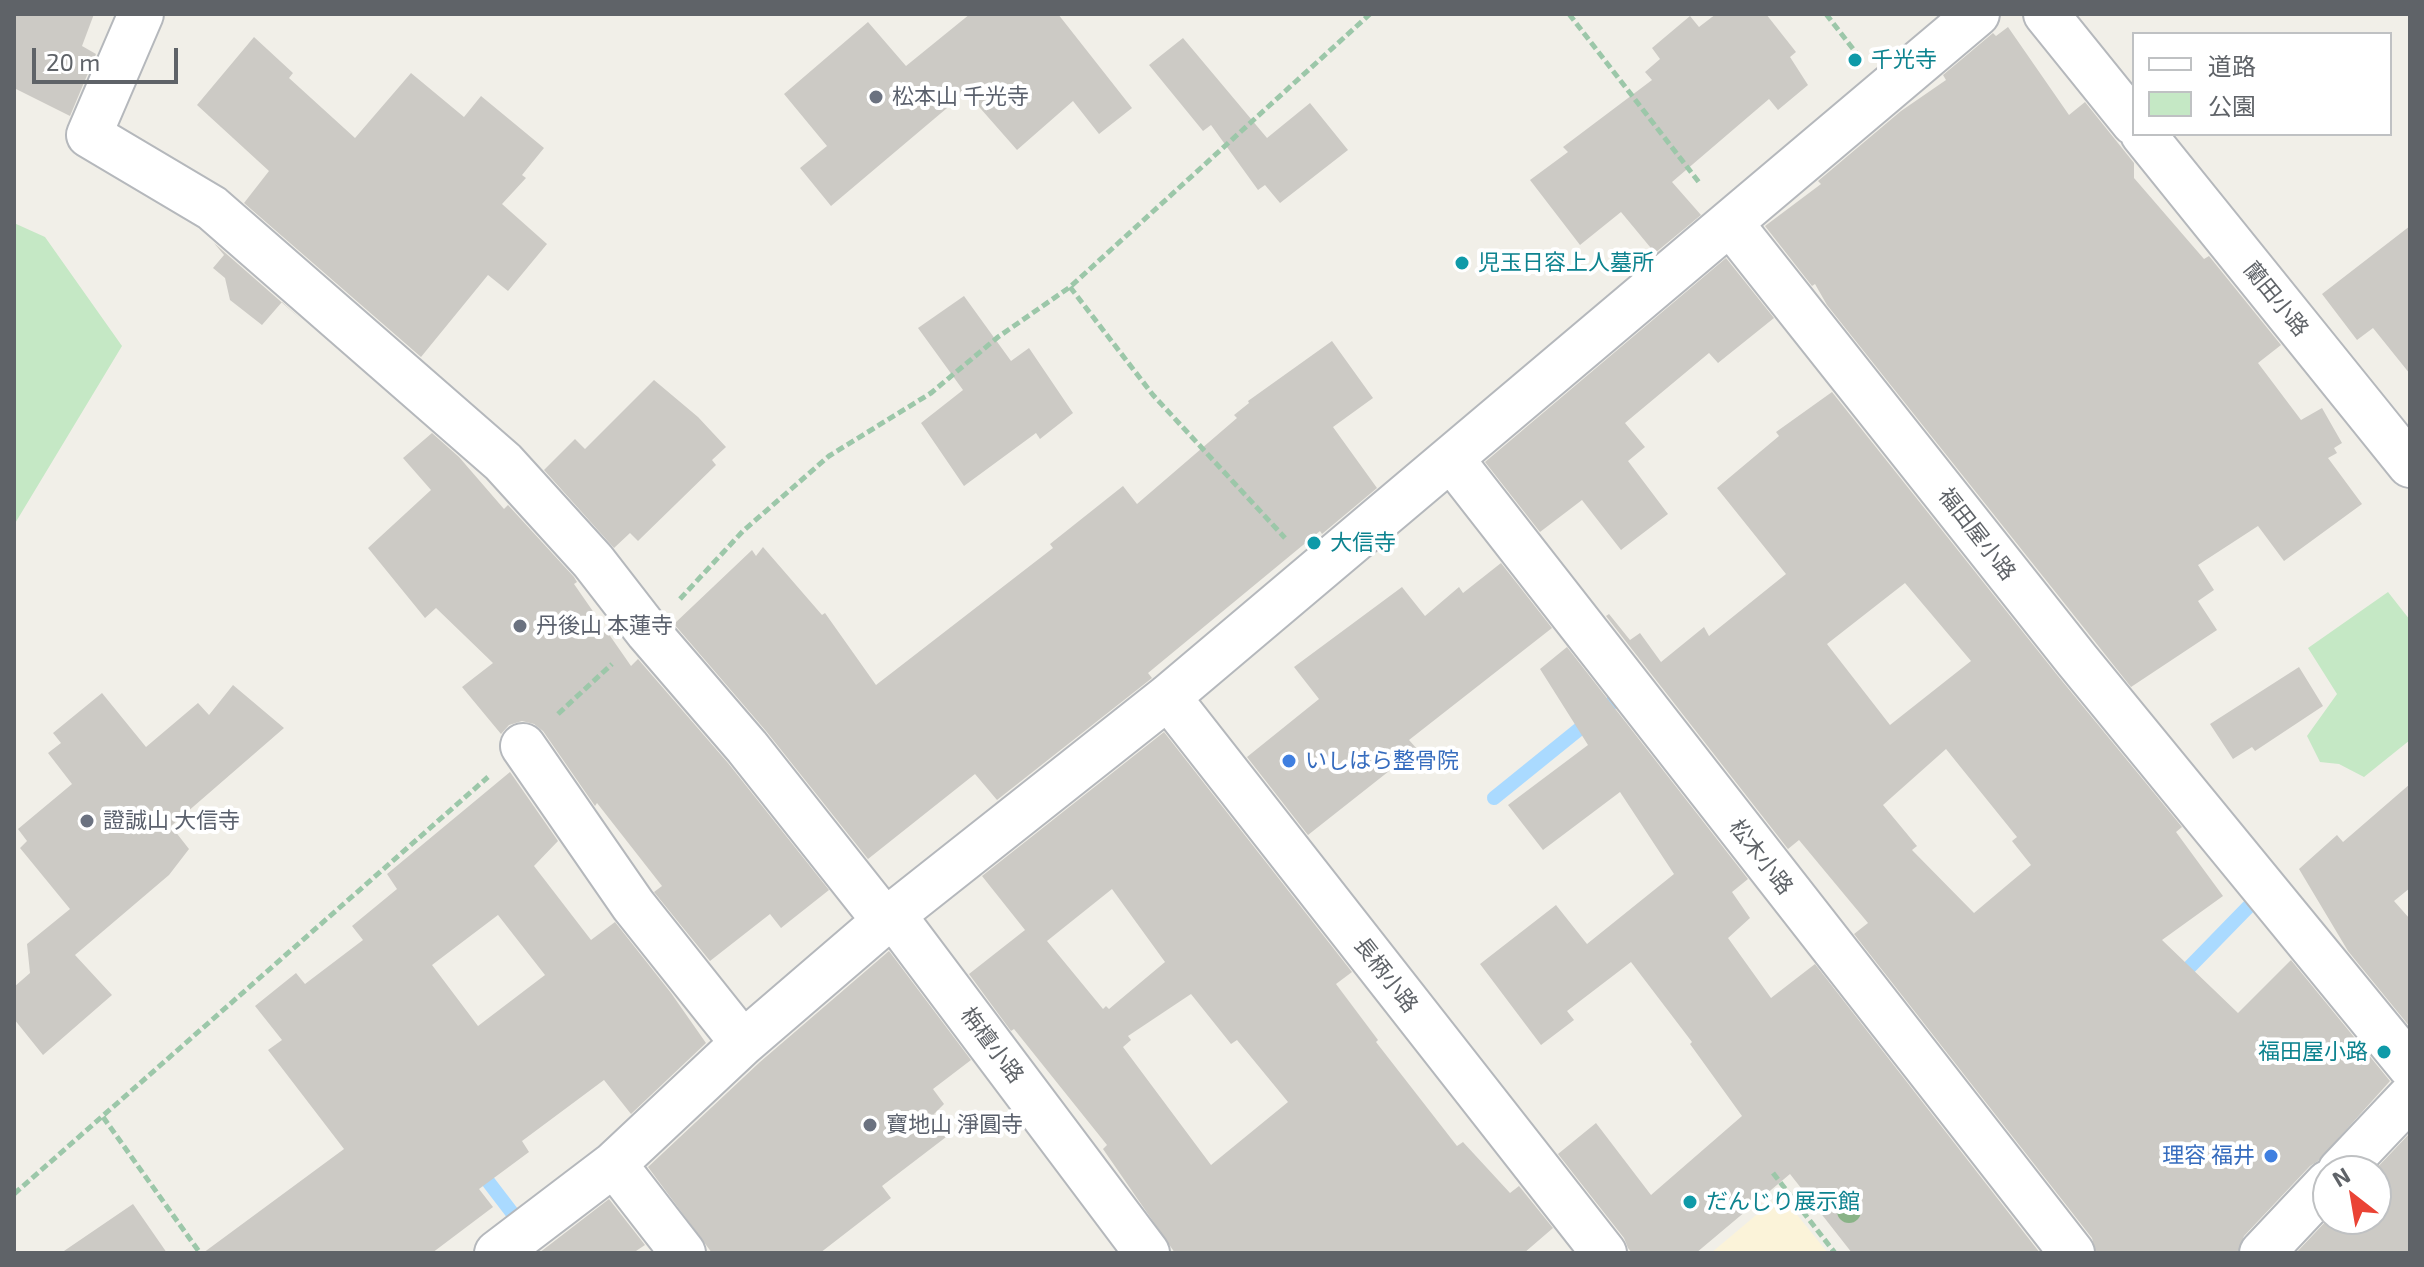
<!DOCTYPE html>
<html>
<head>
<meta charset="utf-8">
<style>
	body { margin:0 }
	#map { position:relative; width:2424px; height:1267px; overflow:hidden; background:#f1efe8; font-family:"Exo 2","Noto Sans JP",sans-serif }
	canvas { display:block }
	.frame { position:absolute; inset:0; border:16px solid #5f6368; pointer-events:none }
	.legend { position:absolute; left:2132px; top:32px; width:260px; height:104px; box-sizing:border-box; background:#fff; border:2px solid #bfc1c3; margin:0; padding:10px 14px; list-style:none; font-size:24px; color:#5f6368 }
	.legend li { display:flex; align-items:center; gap:16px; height:40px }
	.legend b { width:40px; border:2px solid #bfc1c3 }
	.north { position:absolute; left:2312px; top:1155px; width:80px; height:80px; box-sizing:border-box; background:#fff; border:2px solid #bfc1c3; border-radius:50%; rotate:329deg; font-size:22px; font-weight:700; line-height:32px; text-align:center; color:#5f6368 }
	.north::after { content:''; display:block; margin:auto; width:28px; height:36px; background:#ea4335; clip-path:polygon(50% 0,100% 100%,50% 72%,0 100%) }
	.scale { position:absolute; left:32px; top:48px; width:146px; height:36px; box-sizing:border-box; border:4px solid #5f6368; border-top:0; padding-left:10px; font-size:24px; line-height:28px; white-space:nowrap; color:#5f6368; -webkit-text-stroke:6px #fff; paint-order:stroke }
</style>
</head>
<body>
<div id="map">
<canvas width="2424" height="1267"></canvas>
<div class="frame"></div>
<ul class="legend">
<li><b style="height:10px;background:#fff"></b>道路</li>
<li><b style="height:22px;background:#c5e8c5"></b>公園</li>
</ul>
<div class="north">N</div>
<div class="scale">20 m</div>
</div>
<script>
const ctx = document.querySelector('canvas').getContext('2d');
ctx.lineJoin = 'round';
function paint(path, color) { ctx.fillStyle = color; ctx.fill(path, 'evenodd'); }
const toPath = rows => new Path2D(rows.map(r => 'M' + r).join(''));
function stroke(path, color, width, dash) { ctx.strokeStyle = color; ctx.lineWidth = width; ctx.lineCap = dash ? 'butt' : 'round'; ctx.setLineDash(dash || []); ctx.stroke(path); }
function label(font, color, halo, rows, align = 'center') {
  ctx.font = font + ' "Exo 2","Noto Sans JP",sans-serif'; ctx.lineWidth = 8; ctx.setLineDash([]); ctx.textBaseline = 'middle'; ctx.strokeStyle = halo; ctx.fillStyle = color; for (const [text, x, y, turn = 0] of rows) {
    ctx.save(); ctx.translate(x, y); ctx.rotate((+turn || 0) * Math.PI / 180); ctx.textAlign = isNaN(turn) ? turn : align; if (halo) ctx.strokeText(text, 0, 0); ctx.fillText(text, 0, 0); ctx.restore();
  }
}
paint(toPath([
	[14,223,45,237,122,346,14,525],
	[2388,592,2410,620,2410,740,2364,777,2339,764,2320,762,2307,736,2337,694,2308,648]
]), '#c5e8c5');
paint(toPath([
	[1781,1195,1828,1253,1711,1253,1780,1195]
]), '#fbf3d9');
stroke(toPath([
	[1494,798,1614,701],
	[2177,980,2255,900],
	[477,1167,513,1214]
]), '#aadaff', 14);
paint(toPath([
	[14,14,94,14,82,46,96,54,70,116,14,88],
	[970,14,1058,14,1132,108,1099,134,1073,101,1017,150,966,92,831,206,800,168,827,146,784,94,868,22,906,66],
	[1716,14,1766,14,1796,52,1790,57,1808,85,1778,110,1769,99,1672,182,1701,215,1655,253,1621,212,1580,245,1530,180,1568,152,1563,147,1652,80,1645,72,1660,59,1652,48,1690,16,1699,27],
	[2008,27,2069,115,2085,102,2134,163,2134,178,2204,259,2209,256,2281,345,2258,363,2301,420,2322,408,2342,443,2334,448,2337,453,2328,458,2362,504,2284,561,2258,526,2198,565,2214,590,2198,601,2217,630,2131,687,1827,305,1815,284,1812,286,1765,226,1821,184,1818,181,1901,111,1946,80,1943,75,1993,33,1996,36],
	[254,37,293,73,289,78,355,138,411,73,464,117,481,96,544,148,522,175,526,178,502,204,547,244,508,291,488,275,421,357,244,203,269,171,197,105],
	[1183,38,1267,138,1310,103,1348,150,1280,203,1265,185,1258,190,1211,125,1203,131,1149,65],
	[2410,226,2410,374,2373,328,2357,340,2322,294],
	[214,243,303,321,282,302,262,325,230,300,225,278,213,268,224,255],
	[1726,258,1774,318,1718,363,1709,353,1625,423,1645,447,1628,461,1668,514,1621,550,1582,500,1540,532,1485,462],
	[964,296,1011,361,1029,348,1073,413,1040,439,1036,433,964,486,921,423,963,390,918,328],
	[1332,341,1373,398,1333,427,1377,488,1322,534,1320,531,1148,673,1152,678,997,800,975,774,868,859,766,731,674,624,752,550,756,556,763,547,822,615,825,613,876,685,1053,548,1050,544,1123,486,1137,504,1237,418,1234,415,1249,403,1248,401],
	[654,380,698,417,726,447,712,460,716,465,638,541,630,533,614,548,544,470,575,439,585,449],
	[1832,392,2058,676,2182,827,2176,832,2223,896,2162,940,2238,1013,2291,960,2390,1081,2318,1161,2310,1166,2244,1236,2238,1253,2096,1253,2092,1238,1854,934,1868,923,1799,840,1788,849,1606,616,1609,614,1630,640,1640,633,1661,662,1704,627,1709,636,1786,574,1717,488,1779,436,1776,432],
	[1905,583,1971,661,1890,725,1827,644],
	[1946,749,2017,837,2012,841,2031,865,1974,913,1912,850,1917,846,1883,805],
	[432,433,459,457,504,509,508,505,574,577,577,582,574,584,631,666,638,659,728,763,829,890,781,928,770,914,710,961,654,892,662,886,597,803,595,806,543,731,534,724,522,721,509,725,501,734,462,687,493,663,436,608,425,618,368,548,431,490,403,458],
	[1501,563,1552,628,1409,740,1417,749,1308,835,1247,757,1319,699,1294,667,1402,587,1425,616,1459,587,1463,593],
	[1567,647,1748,879,1732,892,1750,918,1728,938,1771,998,1815,964,2040,1253,1852,1253,1790,1174,1696,1253,1632,1253,1628,1248,1624,1238,1558,1154,1596,1123,1651,1195,1742,1116,1690,1044,1692,1042,1631,962,1567,1011,1574,1020,1541,1045,1480,964,1556,905,1587,944,1674,874,1620,792,1543,850,1508,805,1588,745,1540,669],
	[2299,667,2323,706,2255,751,2252,747,2233,759,2210,724],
	[233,685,284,728,171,826,189,849,169,875,75,955,112,995,43,1055,14,1019,14,987,30,973,27,944,70,909,20,848,27,841,18,829,72,784,48,753,61,743,53,733,102,693,146,747,198,703,209,715],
	[1164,732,1352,972,1336,984,1378,1040,1376,1042,1457,1146,1463,1142,1510,1193,1519,1186,1553,1228,1524,1253,1175,1253,1103,1149,1107,1145,1014,1029,1011,1031,969,974,1025,930,982,876],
	[1112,889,1165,962,1109,1009,1106,1006,1103,1009,1047,941],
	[1191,994,1231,1044,1237,1040,1288,1102,1211,1165,1123,1047,1131,1040,1128,1036],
	[510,772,558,841,534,866,591,940,615,922,671,993,706,1043,631,1114,604,1080,522,1141,529,1152,479,1189,493,1207,432,1253,203,1253,344,1149,268,1050,282,1040,255,1006,296,973,305,984,363,940,352,926,397,889,387,874],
	[498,915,545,975,478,1026,432,965],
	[2410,784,2410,888,2394,901,2410,919,2410,1027,2348,951,2299,869,2337,835,2343,842],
	[889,951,971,1060,933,1089,944,1104,934,1114,950,1134,882,1186,891,1198,820,1253,712,1253,648,1167,760,1062],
	[2410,1133,2410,1253,2296,1253,2328,1219,2376,1219,2374,1171],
	[609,1199,645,1245,633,1253,539,1253],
	[133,1204,167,1253,61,1253]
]), '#cccac5');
const minor = toPath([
	[141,14,89,135,212,208,503,462,593,561,648,632,747,747,885,921],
	[2046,14,2134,123],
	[2143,134,2410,465],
	[1731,224,2077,660,2410,1066],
	[1452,460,2072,1253],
	[1168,697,1604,1253],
	[523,746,633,905,743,1043],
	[893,915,1147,1253],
	[614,1164,683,1253],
	[2340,1171,2410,1097],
	[497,1253,614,1164,743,1043,885,921,1168,697,1977,14],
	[2262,1253,2328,1183]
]);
stroke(minor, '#b5b8bc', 48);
stroke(toPath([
	[1569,14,1701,185],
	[1826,14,1857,54],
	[1070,287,1153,395,1285,538],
	[680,599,743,531,829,456,931,393,998,337,1070,287,1370,14],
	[558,714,612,664],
	[103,1117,200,1253],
	[1773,1173,1835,1253],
	[14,1194,488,777]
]), '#9cc7a9', 5, [8, 4]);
stroke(minor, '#fff', 44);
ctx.fillStyle = '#89b387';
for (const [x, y] of [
	[1849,1211]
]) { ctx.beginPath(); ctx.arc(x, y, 12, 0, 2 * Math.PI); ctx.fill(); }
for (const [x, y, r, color] of [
	[1855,60,8,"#0f9aa8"],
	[876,97,8,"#6b7280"],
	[1462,263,8,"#0f9aa8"],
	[1314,543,8,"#0f9aa8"],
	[520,626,8,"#6b7280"],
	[1289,761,8,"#3f7fe0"],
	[87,821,8,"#6b7280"],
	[2384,1052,8,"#0f9aa8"],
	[870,1125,8,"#6b7280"],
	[2271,1156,8,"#3f7fe0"],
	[1690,1202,8,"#0f9aa8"]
]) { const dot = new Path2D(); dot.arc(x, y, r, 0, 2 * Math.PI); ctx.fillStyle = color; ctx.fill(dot); stroke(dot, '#fff', 3); }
label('22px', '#0d838f', '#fff', [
	["千光寺",1871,60],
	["児玉日容上人墓所",1478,263],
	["大信寺",1330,543],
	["福田屋小路",2368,1052,"right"],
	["だんじり展示館",1706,1202]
], 'left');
label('22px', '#5b616d', '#fff', [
	["松本山 千光寺",892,97],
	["丹後山 本蓮寺",536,626],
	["證誠山 大信寺",103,821],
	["寶地山 淨圓寺",886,1125]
], 'left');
label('22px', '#5f6368', '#fff', [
	["蘭田小路",2276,299,51],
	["福田屋小路",1977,534,52],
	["松木小路",1761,857,52],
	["長柄小路",1386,975,52],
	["栴檀小路",992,1045,53]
]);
label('22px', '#366cbe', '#fff', [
	["いしはら整骨院",1305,761],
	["理容 福井",2255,1156,"right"]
], 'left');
</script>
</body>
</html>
